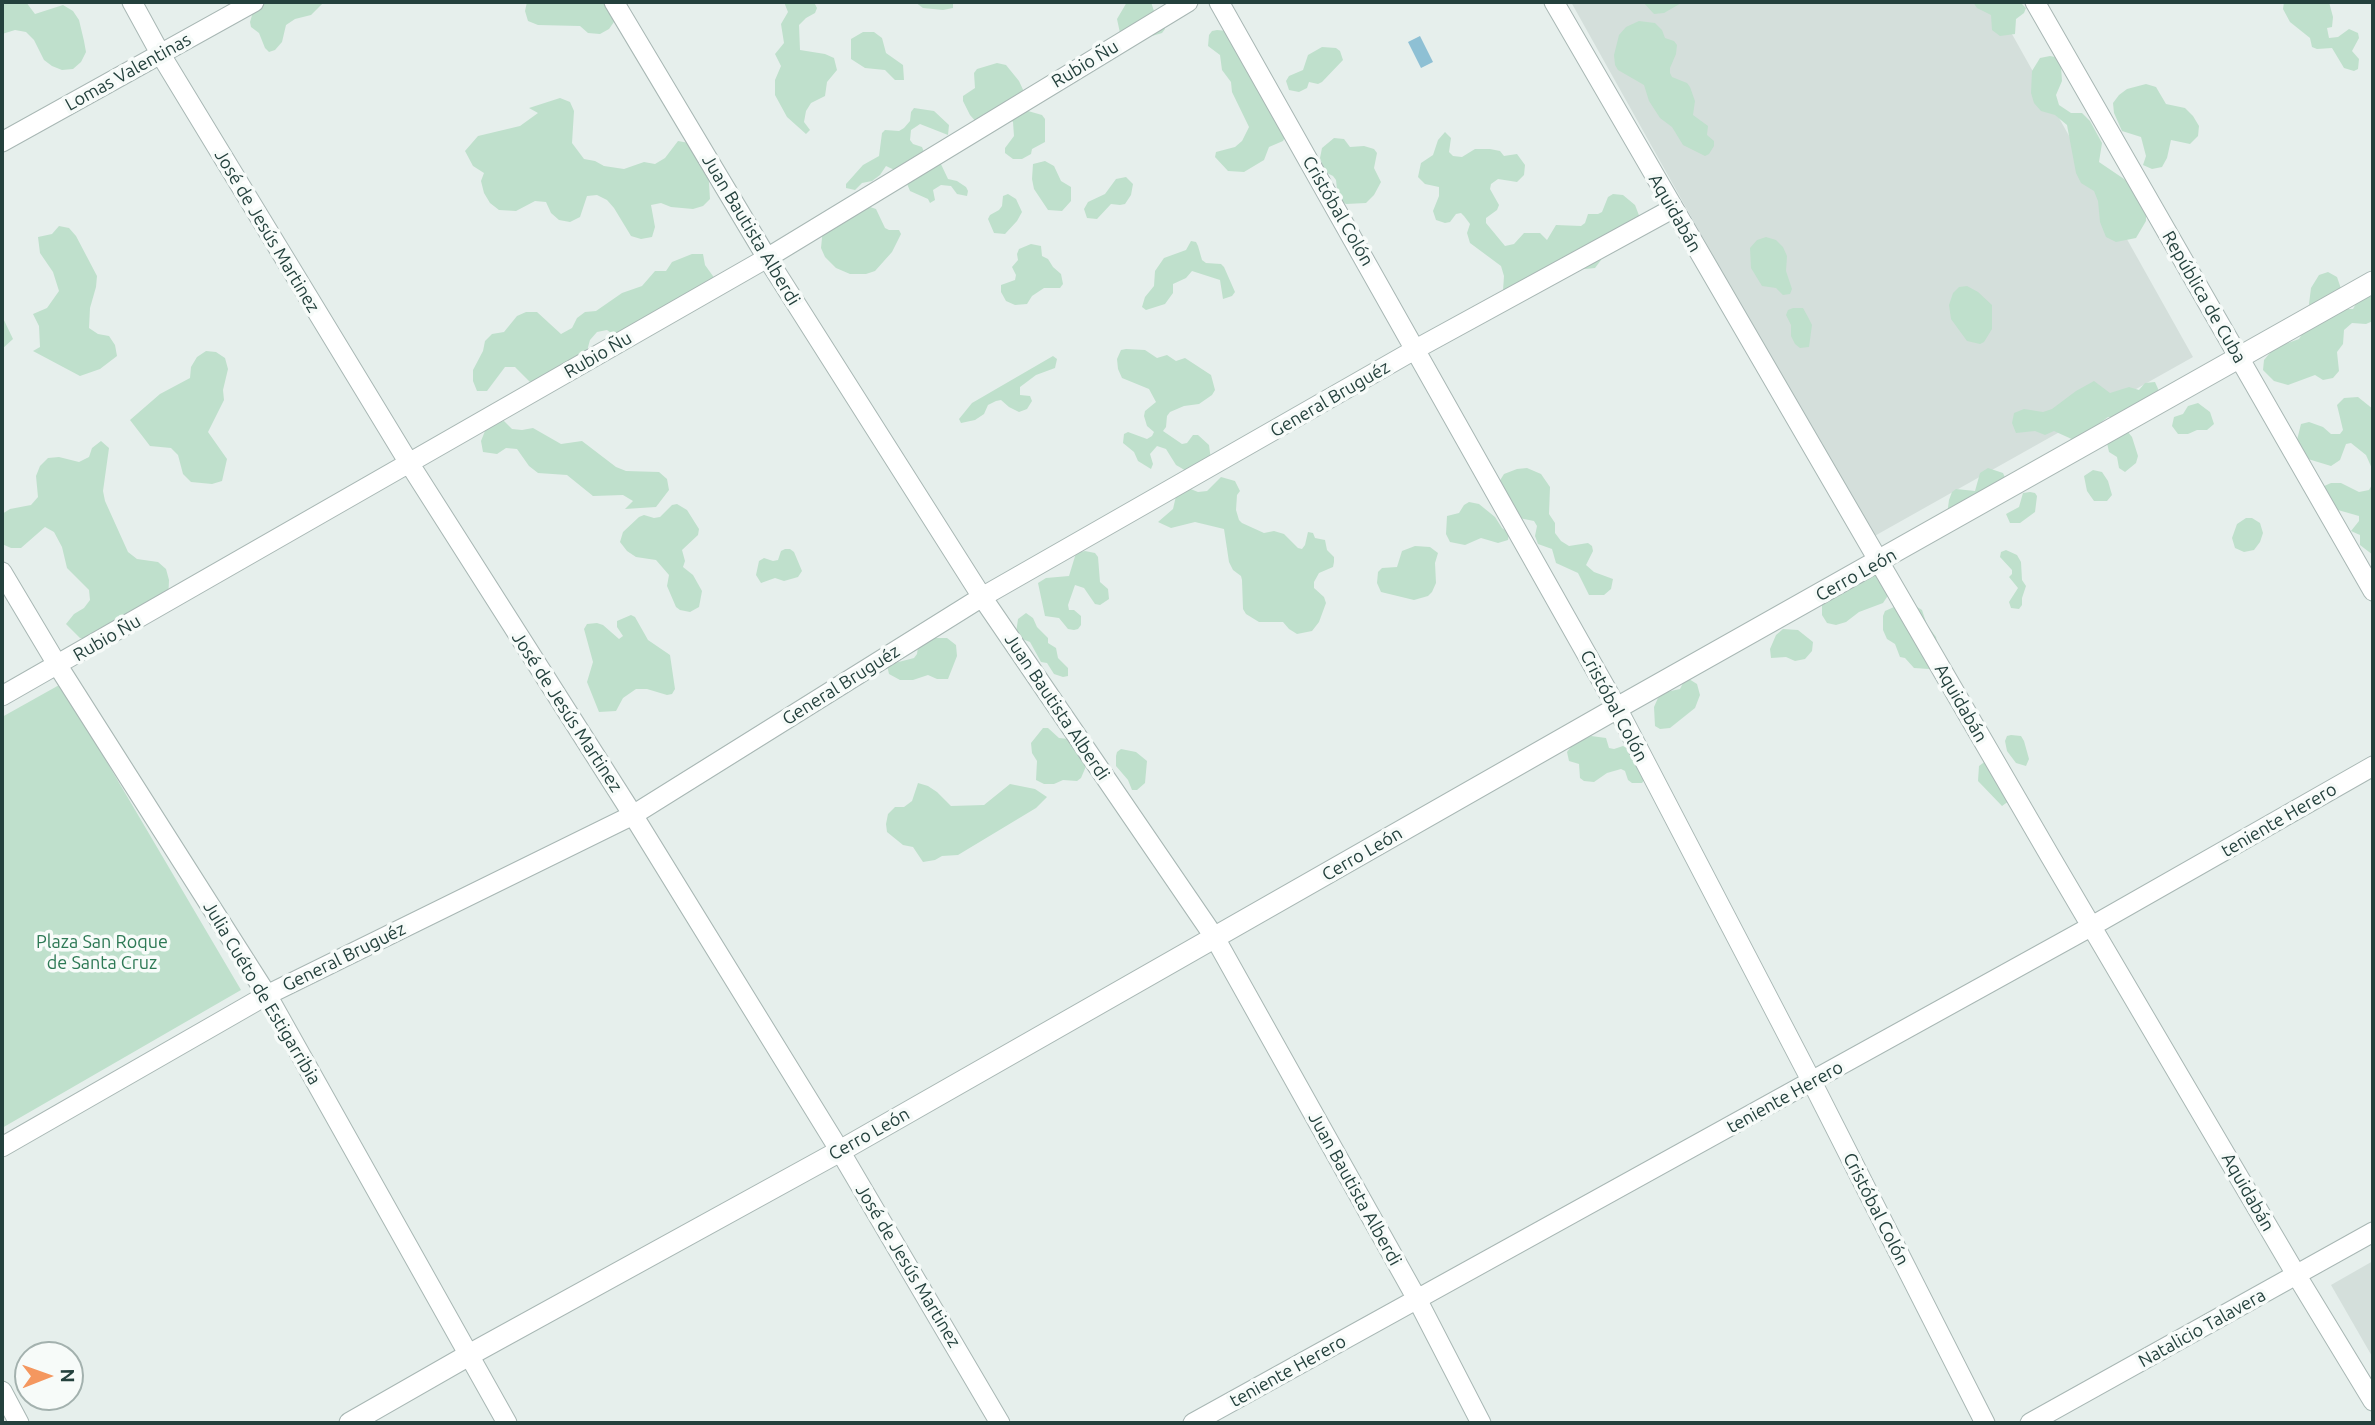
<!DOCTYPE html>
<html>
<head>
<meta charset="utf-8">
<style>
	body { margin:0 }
	#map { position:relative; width:2375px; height:1425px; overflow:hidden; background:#e6efec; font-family:Ubuntu,sans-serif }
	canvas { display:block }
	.frame { position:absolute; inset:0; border:4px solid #24413d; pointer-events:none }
	.north { position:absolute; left:14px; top:1341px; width:70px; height:70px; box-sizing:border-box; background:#f7fbf9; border:2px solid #a3b1ae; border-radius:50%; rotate:89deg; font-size:19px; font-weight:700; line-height:28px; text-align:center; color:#24413d }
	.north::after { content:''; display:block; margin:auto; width:24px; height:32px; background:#f4975f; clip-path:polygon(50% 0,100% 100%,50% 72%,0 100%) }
</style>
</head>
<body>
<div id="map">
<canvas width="2375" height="1425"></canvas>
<div class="frame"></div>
<div class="north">N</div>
</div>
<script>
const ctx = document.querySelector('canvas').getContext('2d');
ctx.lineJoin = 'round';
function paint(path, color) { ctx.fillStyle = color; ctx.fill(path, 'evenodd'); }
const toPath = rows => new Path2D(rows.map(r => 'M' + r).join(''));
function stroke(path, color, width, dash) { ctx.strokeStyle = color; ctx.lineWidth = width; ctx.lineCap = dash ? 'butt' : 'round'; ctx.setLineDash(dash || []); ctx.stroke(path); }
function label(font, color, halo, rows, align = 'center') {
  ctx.font = font + ' Ubuntu,sans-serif'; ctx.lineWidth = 7; ctx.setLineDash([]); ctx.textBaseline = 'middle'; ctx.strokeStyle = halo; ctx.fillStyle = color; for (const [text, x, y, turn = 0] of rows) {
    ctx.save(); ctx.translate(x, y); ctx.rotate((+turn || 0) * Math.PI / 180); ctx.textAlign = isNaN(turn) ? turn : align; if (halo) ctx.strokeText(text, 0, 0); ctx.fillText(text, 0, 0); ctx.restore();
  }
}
paint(toPath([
	[1571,2,1994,2,2193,357,1871,538],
	[2373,1261,2373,1358,2331,1285]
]), '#d4dfdb');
paint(toPath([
	[2,2,26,2,35,14,63,5,73,11,79,20,84,41,86,52,81,62,73,69,62,70,52,66,44,60,34,40,26,32,15,30,2,34],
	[268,2,324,2,311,15,295,19,286,25,282,42,275,50,269,52,265,48,259,33,251,27,250,22,253,12,260,4],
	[527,2,604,2,611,9,616,19,609,29,600,34,588,33,580,26,538,25,528,21,525,11],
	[784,2,814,2,817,8,815,13,806,18,799,25,800,50,825,54,834,58,837,70,827,82,825,96,811,103,806,111,804,122,810,130,806,134,787,117,775,95,775,80,781,66,775,54,784,43,781,24,788,12],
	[915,2,953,2,953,8,943,10,923,8],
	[1127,2,1151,2,1155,14,1164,24,1165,29,1162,33,1152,36,1148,33,1120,33,1117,19],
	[1643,2,1683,2,1664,13,1654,14],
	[1973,2,2020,2,2026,8,2024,13,2016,19,2015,34,2000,36,1992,30,1991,15,1977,8],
	[2284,2,2329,2,2333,17,2332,27,2327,28,2329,38,2338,37,2349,29,2358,33,2359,38,2352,51,2359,59,2358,69,2354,71,2344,68,2332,48,2317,49,2312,47,2310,38,2290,22,2283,9],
	[1639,21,1655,23,1662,30,1665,38,1674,41,1677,45,1676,54,1670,68,1670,73,1672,77,1687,83,1690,87,1695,101,1693,115,1708,126,1707,135,1714,141,1714,146,1709,154,1705,156,1683,145,1672,127,1660,118,1649,101,1644,85,1618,70,1615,65,1614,55,1619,35,1626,27],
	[1217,30,1227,31,1285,137,1283,141,1269,147,1264,160,1244,172,1228,171,1215,157,1216,152,1235,147,1242,141,1249,127,1232,92,1231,82,1222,70,1220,55,1208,46,1209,35,1212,31],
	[863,32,874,32,882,38,886,53,903,65,904,80,895,80,885,70,865,68,851,59,851,39],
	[1322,47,1336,48,1340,51,1343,60,1322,82,1318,84,1309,82,1307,88,1299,92,1289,90,1286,81,1289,76,1303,70,1308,55],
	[2050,56,2055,57,2061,66,2062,81,2056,95,2059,105,2071,113,2082,113,2090,121,2102,143,2099,162,2127,181,2146,212,2146,221,2136,238,2116,242,2106,237,2100,222,2098,201,2094,191,2081,183,2076,173,2067,125,2055,115,2041,111,2034,103,2031,93,2032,71,2040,58],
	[997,63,1006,65,1019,81,1025,94,1025,107,1028,111,1042,115,1045,119,1045,142,1032,149,1031,154,1022,159,1013,159,1005,153,1005,148,1014,136,1013,122,1011,120,977,123,970,115,963,101,963,96,975,88,974,73,977,69],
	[2146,84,2156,87,2166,104,2185,108,2193,116,2199,126,2198,136,2190,144,2171,140,2167,158,2162,167,2152,169,2143,165,2146,156,2141,137,2122,131,2114,113,2113,103,2119,95,2127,89],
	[560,98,570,102,574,111,572,143,584,159,595,161,604,166,624,169,644,162,655,164,665,158,678,141,689,143,708,168,710,199,703,206,693,209,671,207,661,203,651,205,655,227,652,237,641,239,631,236,614,208,607,200,597,195,587,196,580,217,570,222,559,220,551,213,546,202,535,201,516,211,499,210,490,203,484,193,481,181,484,173,473,166,465,151,478,136,520,126,538,113,529,108],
	[914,108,934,111,949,125,948,135,920,124,911,130,910,140,913,144,922,147,924,152,939,160,948,179,957,181,966,187,968,191,967,196,957,194,951,186,941,185,933,190,935,200,930,203,928,199,910,191,903,174,886,166,880,175,872,181,862,183,855,190,846,188,846,184,863,165,879,156,882,133,885,130,899,131,904,128,910,121,911,112],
	[1445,132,1451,138,1449,152,1453,156,1462,157,1475,149,1490,149,1500,151,1504,156,1517,154,1525,165,1524,175,1517,182,1498,179,1491,184,1490,189,1499,205,1497,210,1486,218,1486,223,1505,246,1514,244,1524,233,1540,233,1547,240,1556,225,1581,226,1585,223,1588,214,1598,214,1602,212,1608,197,1613,194,1623,195,1635,205,1640,218,1634,241,1603,251,1601,260,1595,268,1585,269,1576,265,1536,295,1530,296,1503,291,1504,276,1501,266,1470,243,1467,233,1470,224,1464,216,1461,213,1456,214,1450,222,1445,223,1436,220,1433,211,1439,196,1439,187,1425,184,1418,177,1421,163,1433,155,1438,140],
	[1334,138,1344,139,1350,147,1364,146,1374,149,1377,153,1374,168,1381,182,1374,195,1366,203,1346,204,1338,199,1336,180,1333,176,1325,172,1320,158,1322,148],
	[1045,161,1054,166,1061,181,1071,187,1071,201,1062,211,1048,210,1034,189,1032,179,1033,164],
	[1126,177,1133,184,1131,195,1125,204,1120,205,1111,204,1097,219,1087,218,1084,209,1088,202,1105,194,1116,179],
	[1008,194,1016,199,1022,212,1017,221,1005,234,994,233,988,219,990,215,999,210,1002,206,1003,196],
	[867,206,876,209,885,228,889,230,899,230,901,234,892,252,875,271,866,274,850,274,836,268,825,257,821,248,823,228],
	[59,226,69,228,76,236,97,276,96,287,90,308,89,328,98,334,109,336,115,345,117,356,100,369,80,376,33,351,40,347,39,326,33,314,47,308,59,291,53,272,40,253,38,237,52,234],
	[1766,237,1776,240,1783,247,1787,256,1786,271,1792,289,1790,294,1783,295,1776,288,1762,286,1751,268,1750,248,1757,240],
	[1191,241,1196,242,1198,246,1202,260,1206,263,1221,264,1224,267,1235,292,1232,296,1223,299,1220,280,1192,271,1186,278,1173,284,1173,293,1165,304,1146,310,1142,307,1145,297,1154,286,1155,271,1164,258,1186,250],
	[1031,244,1041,246,1042,256,1048,259,1053,267,1061,274,1063,284,1060,288,1044,288,1032,296,1027,304,1015,305,1006,301,1001,292,1001,285,1015,280,1016,275,1012,267,1018,260,1017,254,1019,249],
	[692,254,703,254,705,265,718,283,615,336,607,330,597,332,590,340,587,351,540,380,530,382,515,367,505,367,487,391,477,391,473,381,473,370,483,351,485,341,492,334,504,332,517,316,526,312,537,312,561,334,572,328,577,318,585,312,596,311,622,293,642,286,655,271,666,271,672,262],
	[2328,272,2337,277,2348,309,2353,309,2358,300,2367,296,2373,297,2373,321,2366,324,2352,323,2344,330,2343,344,2337,352,2339,371,2333,378,2323,380,2315,375,2288,385,2274,381,2263,370,2264,360,2274,348,2299,339,2312,318,2309,304,2311,288,2319,275],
	[1967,286,1978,292,1992,305,1992,329,1984,342,1980,344,1967,341,1951,319,1949,305,1953,293,1959,287],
	[1793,308,1803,308,1808,317,1812,325,1809,347,1800,348,1795,344,1791,336,1791,325,1786,315,1788,310],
	[2,316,13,339,2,349],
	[1126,349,1145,350,1157,358,1167,355,1176,361,1185,358,1211,375,1215,390,1212,395,1199,404,1184,406,1170,412,1167,416,1166,427,1163,431,1182,444,1187,443,1193,435,1198,435,1209,445,1211,460,1188,472,1176,465,1166,449,1157,446,1150,454,1153,464,1151,469,1138,461,1134,452,1123,443,1124,434,1128,432,1147,439,1152,436,1154,432,1147,426,1144,416,1145,411,1156,402,1149,389,1122,378,1118,369,1117,359,1121,350],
	[206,351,216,352,225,358,228,369,223,390,224,400,208,432,227,459,222,481,212,484,191,482,183,474,178,455,171,448,150,446,130,420,160,394,190,378,191,367,197,357],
	[1053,356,1057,359,1055,368,1036,375,1020,387,1020,395,1030,396,1032,401,1027,409,1019,412,1009,407,1001,400,996,401,988,405,984,414,975,420,961,423,959,419,972,403],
	[2094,381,2110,393,2129,387,2139,390,2145,383,2155,382,2159,391,2122,417,2108,417,2076,441,2054,431,2045,435,2035,431,2016,433,2012,423,2014,413,2024,409,2043,412,2052,409,2076,391],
	[2358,397,2373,409,2373,471,2366,455,2351,443,2346,444,2340,460,2331,466,2308,459,2296,444,2301,424,2309,422,2323,427,2331,434,2340,434,2343,430,2337,405,2344,398],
	[2198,403,2210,412,2214,424,2207,430,2197,430,2188,434,2178,434,2172,426,2174,417,2183,414,2188,406],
	[504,421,512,429,522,430,533,428,561,444,582,441,616,467,626,471,659,472,667,479,669,490,656,507,625,509,633,501,623,495,593,496,567,475,538,473,529,466,517,449,506,448,497,454,483,452,481,441,485,431,494,423],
	[2127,431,2132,437,2138,456,2136,463,2125,472,2119,468,2117,457,2109,452,2107,443],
	[101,441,109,448,103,491,105,501,128,552,137,559,158,562,166,569,169,580,168,602,90,640,80,638,66,624,74,614,84,608,90,600,89,590,67,568,62,547,54,532,45,527,21,548,11,548,2,544,2,514,10,509,31,505,38,497,36,476,40,466,48,458,59,457,79,462,89,457,92,448],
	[1527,468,1541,474,1550,487,1549,514,1555,523,1555,533,1561,541,1569,546,1588,543,1592,546,1593,551,1586,565,1594,572,1613,579,1611,589,1604,595,1589,595,1578,573,1556,563,1552,549,1538,544,1535,536,1537,526,1534,521,1514,517,1499,482,1504,474,1517,469],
	[1988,468,2003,473,2007,482,1947,515,1949,500,1952,492,1956,489,1975,491,1980,473],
	[2093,470,2102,472,2108,481,2112,495,2107,501,2094,501,2087,491,2084,476],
	[1221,477,1235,481,1240,491,1237,495,1236,510,1239,520,1242,523,1264,533,1274,531,1284,534,1298,548,1302,549,1305,545,1308,532,1313,533,1315,538,1325,540,1327,550,1334,557,1334,562,1333,567,1319,573,1314,582,1314,588,1324,597,1326,603,1319,622,1312,631,1297,634,1289,629,1283,622,1259,622,1246,614,1243,609,1242,580,1241,576,1233,570,1229,562,1224,529,1195,522,1171,528,1158,522,1173,509,1176,496,1188,488,1198,492,1207,491],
	[2331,483,2341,483,2359,492,2369,490,2373,483,2373,555,2360,545,2360,535,2351,531,2359,521,2359,516,2331,508,2322,487],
	[2030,492,2035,493,2037,496,2035,512,2020,523,2010,523,2006,514,2019,507,2023,493],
	[1469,502,1479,504,1495,517,1502,528,1509,533,1508,540,1498,543,1481,538,1465,545,1450,542,1446,534,1447,516,1459,513,1464,505],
	[677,504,687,510,699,529,698,535,682,550,685,561,683,567,693,575,702,591,699,607,690,612,680,610,676,607,667,586,669,575,656,560,636,557,627,551,620,542,623,532,639,517,644,515,654,518,660,517,672,505],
	[2246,518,2252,518,2260,523,2263,533,2260,542,2254,550,2244,552,2235,548,2232,538,2237,524],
	[1415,546,1430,547,1438,553,1435,563,1436,583,1432,592,1428,596,1414,600,1381,592,1377,583,1378,572,1382,568,1397,567,1402,551],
	[785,549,790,549,794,552,802,571,798,577,784,581,775,578,761,583,756,575,759,561,764,558,773,561,778,560,781,551],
	[2006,550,2017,555,2021,562,2022,580,2026,586,2022,598,2022,605,2019,609,2011,608,2009,602,2018,588,2009,577,2012,574,2012,570,2000,557,2001,552],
	[1085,551,1095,553,1098,557,1100,582,1108,589,1109,599,1100,605,1095,604,1084,588,1075,585,1068,605,1069,610,1074,610,1081,616,1081,625,1078,629,1074,630,1068,629,1059,618,1045,616,1038,583,1046,578,1069,576,1076,553],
	[1877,573,1889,594,1883,603,1859,612,1846,622,1836,625,1827,623,1822,615,1822,600],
	[1914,605,1922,610,1927,625,1936,637,1939,653,1933,668,1929,669,1914,668,1905,658,1900,657,1895,644,1887,639,1883,630,1883,616,1885,611,1894,607],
	[1026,613,1033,618,1037,627,1048,638,1048,643,1056,648,1058,658,1068,668,1068,676,1063,677,1054,674,1047,663,1041,662,1030,642,1022,639,1016,633,1018,619],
	[631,615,635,617,648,640,670,655,675,689,672,694,667,695,647,689,636,689,623,698,616,711,599,712,587,682,593,662,584,629,587,624,597,623,603,625,619,639,623,636,617,627,617,621],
	[1783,629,1798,630,1813,642,1812,651,1805,659,1795,661,1786,657,1771,658,1770,649,1776,635],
	[931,638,947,638,956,645,957,656,948,679,937,679,928,675,913,680,900,680,889,674,887,665,914,658,917,654,918,647],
	[1689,679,1697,684,1700,695,1695,708,1670,728,1660,729,1655,726,1654,707,1658,698,1666,692,1680,689,1684,681],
	[61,684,241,990,2,1128,2,717],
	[1043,728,1048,728,1059,738,1069,739,1087,764,1081,778,1077,781,1063,780,1054,784,1044,784,1036,780,1037,761,1032,753,1031,743],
	[2011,735,2021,736,2024,741,2029,759,2026,766,2016,763,2007,751,2005,741,2007,736],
	[1591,736,1606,738,1609,748,1614,749,1623,746,1632,750,1645,779,1642,783,1632,783,1628,780,1625,771,1621,769,1607,773,1594,782,1584,781,1580,778,1579,764,1569,761,1567,752,1573,744],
	[1121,749,1136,752,1147,761,1145,783,1137,790,1132,790,1128,780,1116,766,1116,756,1117,752],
	[1987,760,2009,801,2002,806,1978,781,1979,766],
	[918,783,928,786,937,792,951,806,984,805,1010,784,1035,789,1047,797,1036,808,958,855,942,856,935,860,923,862,913,847,903,845,887,832,886,824,888,814,895,807,904,807,912,801]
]), '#bfe0cc');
paint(toPath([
	[1420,36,1433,62,1421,68,1408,42]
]), '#8ec0d4');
const minor = toPath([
	[132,2,161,55,409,463,633,815,840,1151,1000,1423],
	[614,2,767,258,982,597,1215,938,1417,1299,1481,1423],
	[1219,2,1617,708,1812,1082,1985,1423],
	[1554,2,2050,856,2297,1276,2373,1401],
	[2035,2,2373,591],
	[2,142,254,2],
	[2,572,58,666,267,995,507,1423],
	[2,696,767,258,1188,2],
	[2,1147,267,995,633,815,982,597,1416,349,1672,209],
	[2,1391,19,1423],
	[1193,1423,2092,926,2373,766],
	[2030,1423,2373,1232]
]);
const tertiary = toPath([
	[350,1423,469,1355,840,1151,1617,708,2373,282]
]);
stroke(minor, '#a8b7b4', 21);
stroke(tertiary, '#a8b7b4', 23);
stroke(minor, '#fff', 19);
stroke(tertiary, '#fff', 21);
label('18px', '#24413d', '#f7fbf9', [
	["Rubio Ñu",1085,64,-31],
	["Lomas Valentinas",128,72,-29],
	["Cristóbal Colón",1338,211,60],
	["Aquidabán",1675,213,60],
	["Juan Bautista Alberdi",751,230,59],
	["José de Jesús Martinez",267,231,59],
	["República de Cuba",2204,297,60],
	["Rubio Ñu",598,355,-30],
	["General Bruguéz",1330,399,-30],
	["Cerro León",1856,575,-29],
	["Rubio Ñu",107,638,-30],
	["General Bruguéz",841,685,-32],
	["Aquidabán",1961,703,60],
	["Cristóbal Colón",1614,706,62],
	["Juan Bautista Alberdi",1057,707,56],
	["José de Jesús Martinez",567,712,57],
	["teniente Herero",2279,820,-30],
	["Cerro León",1362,854,-30],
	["General Bruguéz",344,957,-26],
	["Julia Cuéto de Estigarribia",262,993,59],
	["teniente Herero",1785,1097,-29],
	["Cerro León",869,1134,-29],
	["Juan Bautista Alberdi",1355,1189,61],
	["Aquidabán",2248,1192,60],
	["Cristóbal Colón",1876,1209,63],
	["José de Jesús Martinez",908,1266,59],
	["Natalicio Talavera",2202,1328,-29],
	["teniente Herero",1288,1371,-29]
]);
label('18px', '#2d7955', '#f7fbf9', [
	["Plaza San Roque",102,942],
	["de Santa Cruz",102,963]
]);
</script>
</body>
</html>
